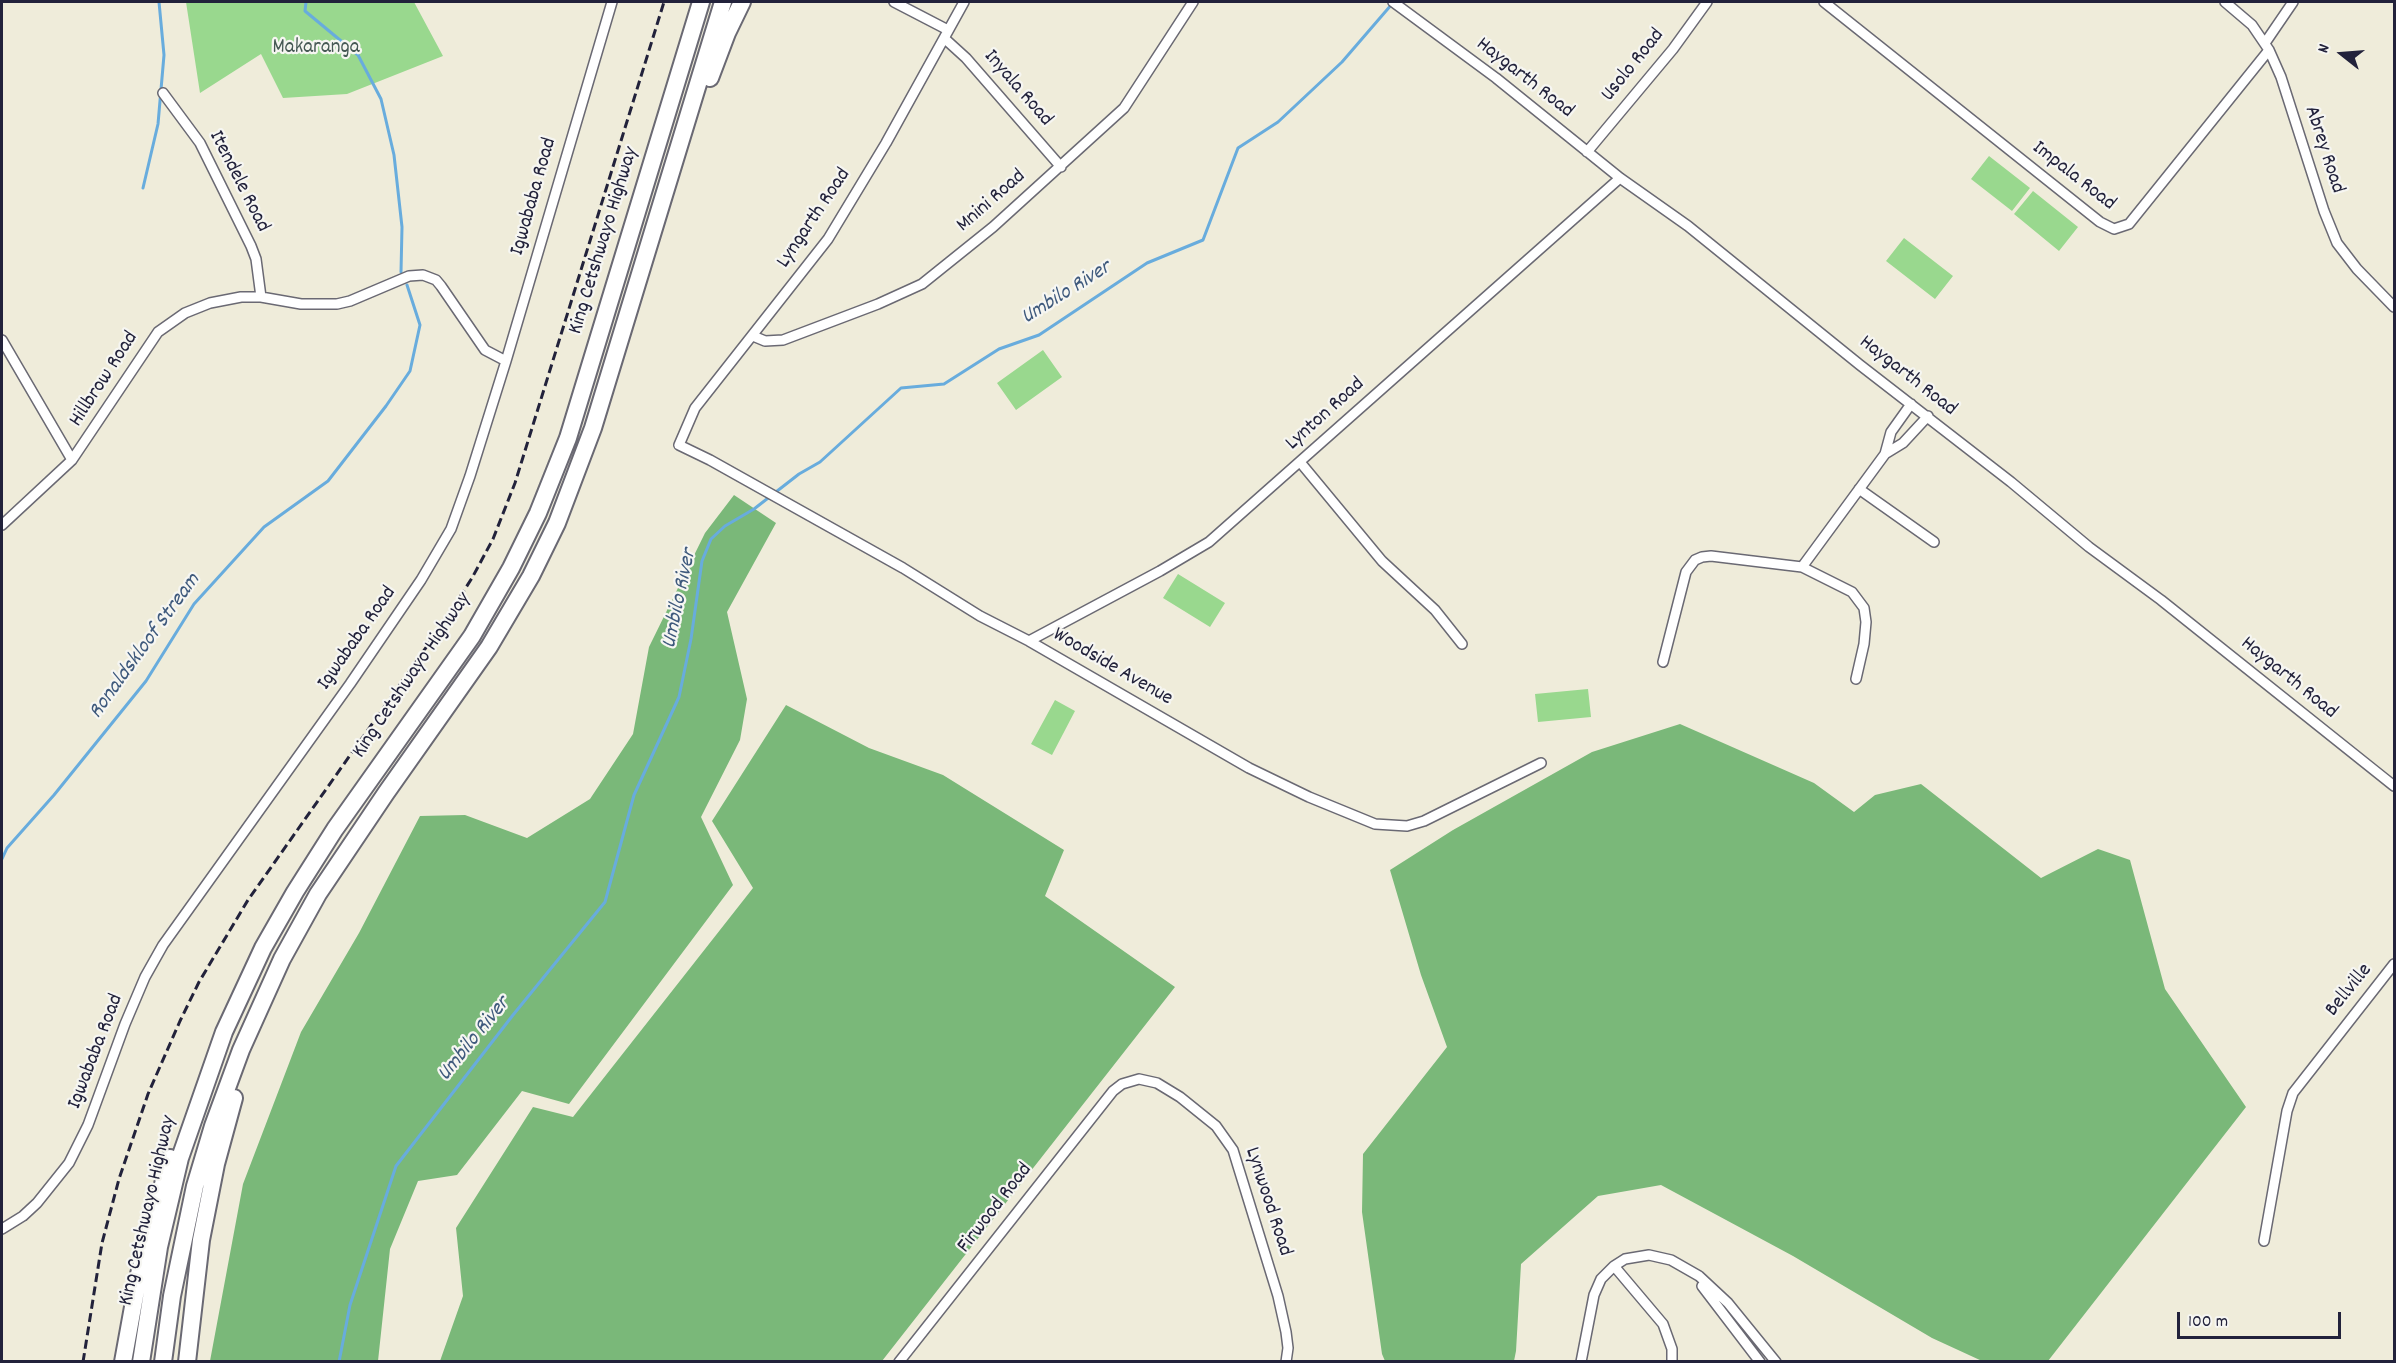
<!DOCTYPE html>
<html>
<head>
<meta charset="utf-8">
<style>
	body { margin:0 }
	#map { position:relative; width:2396px; height:1363px; overflow:hidden; background:#efecda; font-family:Dekko,sans-serif }
	canvas { display:block }
	.frame { position:absolute; inset:0; border:3px solid #22223b; pointer-events:none }
	.north { position:absolute; left:2312px; top:24px; width:60px; height:60px; -webkit-text-stroke:4px #f6f6f2; paint-order:stroke; rotate:287deg; font-size:16px; font-weight:700; line-height:24px; text-align:center; color:#22223b }
	.north::after { content:''; display:block; margin:auto; width:21px; height:27px; background:#22223b; clip-path:polygon(50% 0,100% 100%,50% 72%,0 100%) }
	.scale { position:absolute; left:2177px; top:1312px; width:164px; height:27px; box-sizing:border-box; border:3px solid #22223b; border-top:0; padding-left:8px; font-size:18px; line-height:21px; white-space:nowrap; color:#22223b; -webkit-text-stroke:4px #f6f6f2; paint-order:stroke }
</style>
</head>
<body>
<div id="map">
<canvas width="2396" height="1363"></canvas>
<div class="frame"></div>
<div class="north">N</div>
<div class="scale">100 m</div>
</div>
<script>
const ctx = document.querySelector('canvas').getContext('2d');
ctx.lineJoin = 'round';
function paint(path, color) { ctx.fillStyle = color; ctx.fill(path, 'evenodd'); }
const toPath = rows => new Path2D(rows.map(r => 'M' + r).join(''));
function stroke(path, color, width, dash) { ctx.strokeStyle = color; ctx.lineWidth = width; ctx.lineCap = dash ? 'butt' : 'round'; ctx.setLineDash(dash || []); ctx.stroke(path); }
function label(font, color, halo, rows, align = 'center') {
  ctx.font = font + ' Dekko,sans-serif'; ctx.lineWidth = 4.5; ctx.setLineDash([]); ctx.textBaseline = 'middle'; ctx.strokeStyle = halo; ctx.fillStyle = color; for (const [text, x, y, turn = 0] of rows) {
    ctx.save(); ctx.translate(x, y); ctx.rotate((+turn || 0) * Math.PI / 180); ctx.textAlign = isNaN(turn) ? turn : align; if (halo) ctx.strokeText(text, 0, 0); ctx.fillText(text, 0, 0); ctx.restore();
  }
}
paint(toPath([
	[186,2,414,2,443,56,347,94,283,98,261,54,200,93],
	[1989,156,2030,188,2012,211,1971,179],
	[2033,191,2078,227,2059,251,2014,214],
	[1904,238,1953,276,1935,299,1886,261],
	[1043,350,1062,377,1016,410,997,383],
	[1178,574,1225,603,1210,627,1163,598],
	[1588,689,1591,717,1538,722,1535,694],
	[1055,700,1075,711,1052,755,1031,744]
]), '#99d88e');
paint(toPath([
	[734,495,776,523,727,612,747,699,740,740,701,817,733,885,569,1104,522,1091,457,1175,418,1181,390,1249,378,1361,210,1361,243,1184,301,1032,359,933,420,816,465,815,527,838,590,799,633,734,649,647,705,533],
	[786,705,869,748,943,775,1064,850,1045,896,1175,987,882,1361,440,1361,463,1296,456,1228,533,1107,573,1117,753,888,712,821],
	[1680,724,1814,783,1854,812,1875,795,1921,784,2041,878,2098,849,2130,860,2165,989,2246,1107,2048,1361,1982,1361,1932,1338,1793,1256,1661,1185,1598,1196,1521,1264,1516,1351,1514,1361,1385,1361,1382,1354,1362,1212,1363,1154,1447,1047,1421,975,1390,870,1453,830,1592,752]
]), '#7ab879');
stroke(toPath([
	[306,2,305,11,358,55,381,99,394,155,402,227,401,272],
	[143,188,158,124,164,55,159,2],
	[2,859,7,848,54,795,146,681,194,604,264,527,328,481,386,406,410,371,420,325,407,285],
	[339,1362,350,1305,396,1166,513,1015,605,902,634,795,679,697,691,639,702,561,711,539,725,526,754,509,799,474,820,462,901,388,944,384,999,349,1039,335,1147,263,1203,240,1238,148,1278,122,1342,62,1392,4]
]), '#68acdd', 3);
const minor = toPath([
	[894,2,948,30],
	[964,2,886,143,828,239,695,408,679,445,710,460,903,568,980,616,1029,641,1249,768,1309,797,1375,824,1407,826,1424,821,1541,763],
	[1393,2,1496,78,1620,178,1688,226,1860,365,2011,482,2089,547,2161,600,2394,786],
	[1824,2,2100,222,2114,229,2129,224,2269,50],
	[2225,2,2252,25,2269,50,2281,77,2324,211,2337,243,2357,269,2394,307],
	[944,38,966,58,1061,167],
	[2265,43,2293,2],
	[163,93,200,143,251,246,256,259,261,297],
	[1587,152,1673,49,1707,2],
	[753,336,765,341,783,340,878,304,922,284,993,227,1124,108,1193,2],
	[2,340,72,460],
	[1885,454,1903,443,1928,416],
	[1300,462,1382,561,1435,610,1462,644],
	[1859,489,1934,542],
	[2,525,72,460,158,332,185,313,210,303,241,297,261,297,301,304,337,304,350,301,409,276,423,275,436,280,441,286,485,350,506,361],
	[1802,567,1885,454,1891,432,1911,404],
	[1029,641,1160,571,1209,542,1620,178],
	[1663,662,1686,572,1695,560,1702,557,1711,556,1802,567,1852,592,1864,608,1866,622,1864,644,1856,679],
	[2,1229,23,1216,37,1203,69,1163,88,1125,125,1024,145,977,163,945,350,684,421,580,451,529,470,476,506,361,612,2],
	[2264,1241,2287,1111,2293,1093,2394,964],
	[1614,1266,1663,1324,1672,1349,1672,1362],
	[1702,1286,1760,1362],
	[899,1362,1113,1091,1122,1084,1139,1079,1157,1083,1180,1097,1216,1126,1233,1150,1278,1296,1286,1332,1288,1348,1286,1362],
	[1581,1362,1594,1295,1601,1279,1614,1266,1625,1259,1649,1255,1671,1260,1699,1276,1728,1303,1776,1362]
]);
const motorway = toPath([
	[710,78,727,33,742,2],
	[123,1362,139,1274,170,1158],
	[141,1362,159,1247,180,1158,224,1032,263,948,295,892,335,829,472,636,511,568,538,513,568,438,701,2],
	[163,1362,172,1296,195,1186,213,1126,241,1050,282,959,318,894,386,793,489,647,531,576,557,523,593,428,723,2],
	[187,1362,201,1240,216,1164,234,1098]
]);
stroke(minor, '#6a6973', 12);
stroke(motorway, '#6a6973', 20);
stroke(minor, '#fff', 9);
stroke(motorway, '#fff', 16);
stroke(toPath([
	[83,1362,102,1243,119,1179,148,1094,180,1021,199,982,248,900,444,622,472,578,493,539,515,483,664,2]
]), '#22223b', 3, [9, 4.5]);
label('21px', '#465954', '#f6f6f2', [
	["Makaranga",316,49]
]);
label('21px', '#22223b', '#f6f6f2', [
	["Usolo Road",1634,66,-51],
	["Haygarth Road",1524,79,38],
	["Inyala Road",1017,89,49],
	["Abrey Road",2323,150,72],
	["Impala Road",2073,177,38],
	["Itendele Road",238,182,63],
	["Igwababa Road",535,197,-74],
	["Mnini Road",992,202,-41],
	["Lyngarth Road",815,219,-56],
	["King Cetshwayo Highway",605,241,-73],
	["Haygarth Road",1907,377,38],
	["Hillbrow Road",105,380,-57],
	["Lynton Road",1326,415,-42],
	["Igwababa Road",358,639,-55],
	["Woodside Avenue",1112,668,30],
	["King Cetshwayo Highway",413,676,-56],
	["Haygarth Road",2288,679,39],
	["Bellville",2350,991,-51],
	["Igwababa Road",97,1052,-69],
	["Lynwood Road",1267,1202,72],
	["Firwood Road",996,1209,-52],
	["King Cetshwayo Highway",149,1211,-77]
]);
label('italic 22px', '#3e597c', '#f6f6f2', [
	["Umbilo River",1067,294,-32],
	["Umbilo River",681,599,-78],
	["Ronaldskloof Stream",146,647,-54],
	["Umbilo River",475,1040,-51]
]);
</script>
</body>
</html>
